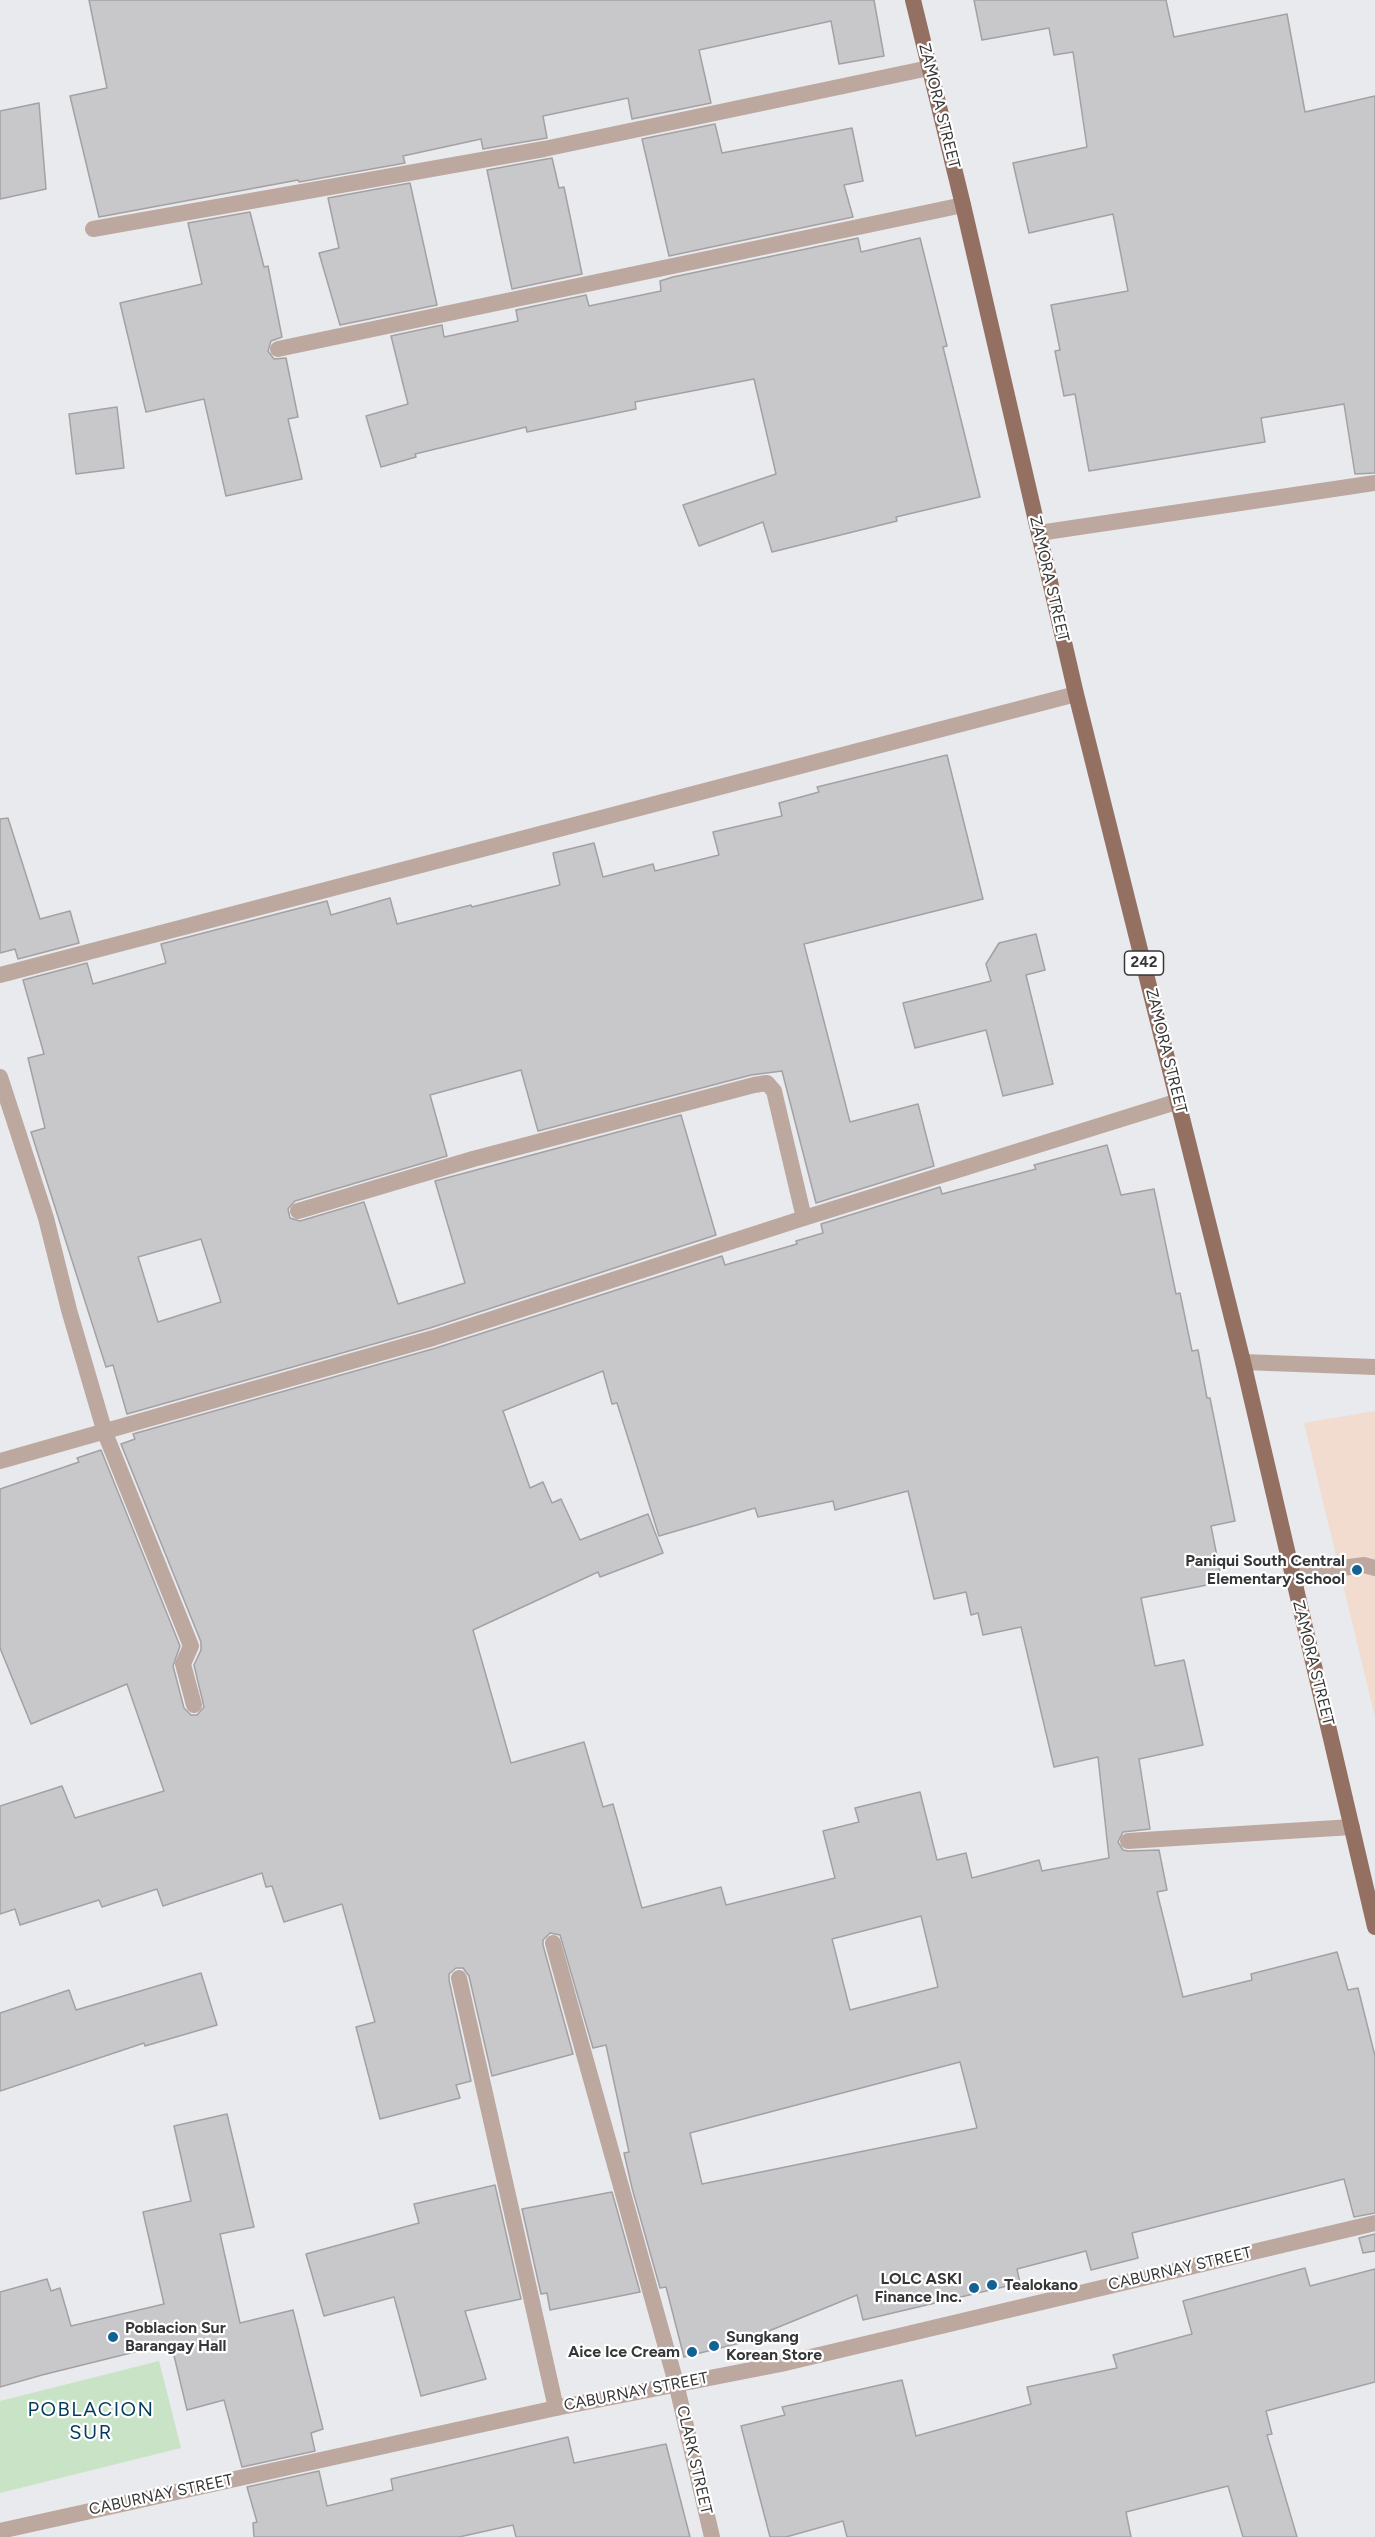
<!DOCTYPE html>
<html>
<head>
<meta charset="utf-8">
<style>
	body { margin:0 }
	canvas { display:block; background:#e8eaed }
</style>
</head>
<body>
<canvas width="1375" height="2537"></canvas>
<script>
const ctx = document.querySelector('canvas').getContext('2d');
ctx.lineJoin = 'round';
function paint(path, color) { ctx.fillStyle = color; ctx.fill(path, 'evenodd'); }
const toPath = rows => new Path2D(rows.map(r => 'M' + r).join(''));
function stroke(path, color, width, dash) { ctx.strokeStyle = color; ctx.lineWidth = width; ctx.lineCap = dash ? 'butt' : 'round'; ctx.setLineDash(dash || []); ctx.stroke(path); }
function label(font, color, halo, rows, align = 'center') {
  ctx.font = font + ' Figtree,sans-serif'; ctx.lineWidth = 4.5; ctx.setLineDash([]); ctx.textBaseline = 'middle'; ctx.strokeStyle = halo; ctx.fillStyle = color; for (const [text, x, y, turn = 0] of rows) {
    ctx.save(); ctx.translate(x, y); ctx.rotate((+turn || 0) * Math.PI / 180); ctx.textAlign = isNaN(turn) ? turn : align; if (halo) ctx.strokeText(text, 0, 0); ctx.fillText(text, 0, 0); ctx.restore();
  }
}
paint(toPath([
	[1375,1411,1375,1717,1304,1423]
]), '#f1dccf');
paint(toPath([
	[159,2361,181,2448,0,2493,0,2401]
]), '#c9e3c6');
const building = toPath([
	[89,0,874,0,884,56,839,64,831,21,699,50,711,103,632,119,628,98,543,116,547,138,483,149,481,139,403,156,405,163,299,182,298,180,99,217,70,96,107,88,89,0],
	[974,0,1166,0,1174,37,1287,14,1305,112,1375,96,1375,473,1355,474,1344,404,1261,418,1265,442,1089,471,1075,394,1064,396,1055,351,1060,350,1051,305,1128,291,1113,214,1029,233,1013,163,1087,147,1073,52,1054,55,1049,28,982,40,974,0],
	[39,103,46,189,0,199,0,111,39,103],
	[715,124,722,153,852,128,863,181,844,185,853,217,669,256,642,139,715,124],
	[552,158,559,188,564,187,582,274,512,289,487,170,552,158],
	[410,183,437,305,340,325,319,253,339,248,328,198,410,183],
	[250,212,264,267,268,266,282,337,271,341,268,351,274,359,286,358,298,417,288,419,302,479,226,496,204,399,146,412,120,303,202,284,188,223,250,212],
	[858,238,861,252,920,238,947,346,943,347,980,497,896,517,897,521,772,552,763,522,699,546,683,505,776,474,754,379,635,402,636,409,527,432,526,427,415,454,416,457,381,467,366,416,408,404,391,336,442,325,444,337,518,321,516,310,586,295,589,306,661,291,660,281,673,277,858,238],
	[117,407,124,468,76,474,69,414,117,407],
	[947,755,983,899,804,944,850,1122,918,1104,934,1166,816,1203,782,1071,751,1075,538,1131,521,1070,430,1095,447,1156,295,1201,288,1209,290,1218,300,1221,364,1202,398,1304,465,1283,435,1181,681,1115,716,1235,430,1328,127,1414,113,1365,106,1367,31,1132,45,1128,28,1058,44,1054,23,980,87,963,93,984,166,963,161,944,327,901,331,915,390,898,397,924,471,905,472,907,560,885,553,853,594,843,603,877,653,864,655,871,719,855,713,832,782,816,779,803,819,792,817,787,947,755],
	[201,1239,221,1302,158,1322,138,1257,201,1239],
	[8,818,40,919,70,911,79,943,18,959,15,949,0,953,0,819,8,818],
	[1036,934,1045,970,1026,975,1053,1084,1003,1096,986,1030,915,1048,903,1003,991,981,986,964,999,943,1036,934],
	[1107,1145,1121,1195,1154,1189,1176,1294,1180,1293,1192,1351,1198,1350,1207,1398,1210,1398,1235,1521,1211,1526,1222,1582,1141,1598,1155,1666,1184,1660,1203,1745,1139,1759,1150,1829,1123,1832,1118,1842,1123,1850,1128,1851,1159,1850,1167,1890,1157,1892,1183,1997,1252,1980,1251,1974,1337,1952,1348,1990,1358,1988,1375,2056,1375,2213,1354,2217,1344,2179,1132,2233,1138,2258,1091,2270,1086,2251,1017,2269,1020,2283,863,2320,857,2295,759,2335,760,2338,684,2357,666,2287,660,2288,632,2188,624,2153,629,2152,606,2045,593,2048,560,1935,550,1933,543,1940,543,1945,573,2054,492,2076,469,1976,463,1968,456,1968,449,1974,449,1980,471,2081,456,2085,460,2098,380,2119,356,2027,375,2022,342,1904,284,1922,272,1886,266,1887,262,1873,163,1906,157,1889,102,1907,99,1900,20,1925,15,1909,0,1914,0,1806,62,1786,75,1818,164,1791,127,1684,31,1724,0,1648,0,1489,79,1462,77,1458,101,1450,180,1646,173,1666,184,1708,191,1715,197,1715,204,1707,194,1665,201,1650,201,1642,121,1444,135,1439,133,1434,436,1348,722,1256,725,1265,797,1244,796,1241,823,1233,821,1224,940,1187,942,1194,1036,1169,1034,1165,1107,1145],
	[603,1371,612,1404,617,1403,659,1536,755,1508,758,1517,833,1501,835,1510,908,1491,934,1599,966,1592,971,1615,978,1613,983,1635,1021,1627,1054,1767,1098,1757,1109,1858,1042,1871,1039,1860,972,1878,966,1853,937,1860,920,1792,855,1808,859,1822,823,1831,835,1878,726,1905,721,1887,642,1908,613,1804,603,1807,584,1742,511,1763,473,1630,598,1572,600,1577,663,1553,648,1514,580,1540,561,1499,552,1503,543,1482,530,1488,503,1411,603,1371],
	[921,1916,938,1987,850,2010,832,1939,921,1916],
	[960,2062,977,2128,702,2184,690,2133,960,2062],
	[201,1973,217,2025,145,2046,144,2043,0,2091,0,2013,69,1990,76,2010,201,1973],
	[227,2114,254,2227,220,2234,240,2323,293,2310,323,2429,311,2433,315,2451,242,2467,224,2400,187,2410,171,2343,42,2375,0,2387,0,2292,47,2279,51,2291,60,2288,71,2326,164,2304,143,2212,191,2201,174,2126,227,2114],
	[495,2185,521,2299,465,2311,486,2379,421,2396,394,2297,324,2316,306,2254,419,2223,414,2204,495,2185],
	[612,2192,640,2292,550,2310,547,2293,541,2294,522,2209,612,2192],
	[1375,2234,1375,2251,1363,2253,1359,2238,1375,2234],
	[1305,2268,1310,2286,1375,2269,1375,2382,1266,2411,1272,2434,1267,2435,1297,2537,1243,2537,1228,2486,1126,2512,1131,2537,847,2537,843,2521,786,2537,770,2537,741,2426,785,2415,782,2407,902,2380,916,2436,1031,2404,1027,2387,1117,2368,1113,2355,1192,2334,1183,2301,1305,2268],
	[568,2437,574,2463,666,2444,690,2537,516,2537,513,2525,459,2537,254,2537,253,2523,257,2522,247,2487,319,2471,327,2506,393,2490,391,2479,568,2437]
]);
paint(building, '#c8c7ca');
stroke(building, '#a3a1a4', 1.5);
stroke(toPath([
	[1243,1362,1375,1367],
	[1293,1578,1327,1570,1364,1565,1375,1568]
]), '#bda8a0', 16);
stroke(toPath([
	[93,229,544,149,929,68],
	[278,349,963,205],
	[1039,533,1375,483],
	[0,975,1076,694],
	[0,1077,46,1218,69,1310,105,1433,191,1646,183,1664,194,1705],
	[298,1211,473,1159,754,1085,767,1083,774,1091,804,1218],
	[0,1461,433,1338,804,1218,1179,1101],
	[1128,1841,1352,1827],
	[553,1943,676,2383,712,2537],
	[459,1978,556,2408]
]), '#bda8a0', 16);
stroke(toPath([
	[0,2531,556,2408,781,2364,1375,2223]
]), '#bda8a0', 16);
stroke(toPath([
	[913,0,963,205,1076,694,1243,1362,1375,1927]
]), '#947062', 16);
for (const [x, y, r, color] of [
	[1357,1570,6,"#126294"],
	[992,2285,6,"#126294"],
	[974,2288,6,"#126294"],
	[113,2337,6,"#126294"],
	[714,2346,6,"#126294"],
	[692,2352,6,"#126294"]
]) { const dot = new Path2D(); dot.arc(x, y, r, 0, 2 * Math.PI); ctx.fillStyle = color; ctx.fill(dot); stroke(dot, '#fff', 2); }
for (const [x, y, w] of [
	[1144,963,39]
]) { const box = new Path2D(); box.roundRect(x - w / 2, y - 12, w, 24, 4.5); ctx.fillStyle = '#fff'; ctx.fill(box); stroke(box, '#353637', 1.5); }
label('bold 15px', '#353637', null, [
	["242",1144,963]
]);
label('16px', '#353637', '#fff', [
	["ZAMORA STREET",939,106,76],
	["ZAMORA STREET",1049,579,77],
	["ZAMORA STREET",1166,1051,76],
	["ZAMORA STREET",1313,1663,76],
	["CABURNAY STREET",1180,2269,-13],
	["CABURNAY STREET",636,2392,-11],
	["CLARK STREET",694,2460,77],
	["CABURNAY STREET",161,2495,-12]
]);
label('bold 16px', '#353637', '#fff', [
	["Paniqui South Central",1345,1561],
	["Elementary School",1345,1579],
	["LOLC ASKI",962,2279],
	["Finance Inc.",962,2297],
	["Tealokano",1004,2285,"left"],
	["Poblacion Sur",125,2328,"left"],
	["Barangay Hall",125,2346,"left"],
	["Sungkang",726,2337,"left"],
	["Korean Store",726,2355,"left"],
	["Aice Ice Cream",680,2352]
], 'right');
ctx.letterSpacing = '1.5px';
label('20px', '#033c5e', '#fff', [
	["POBLACION",91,2410],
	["SUR",91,2433]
]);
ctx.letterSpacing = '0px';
</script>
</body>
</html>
